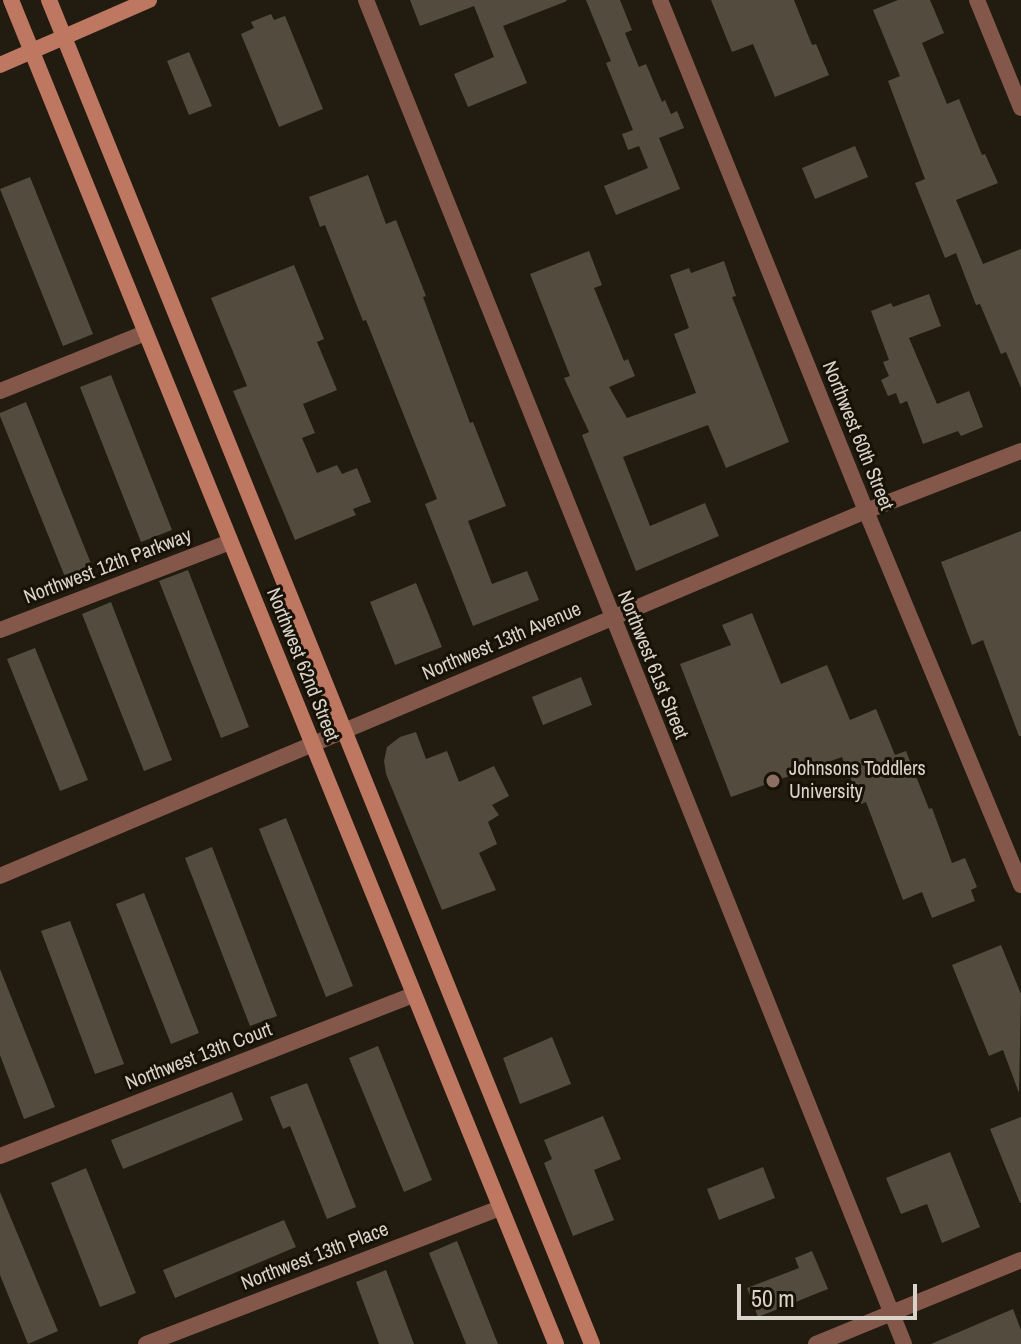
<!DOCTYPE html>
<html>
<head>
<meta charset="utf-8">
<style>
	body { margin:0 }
	#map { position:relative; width:1021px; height:1344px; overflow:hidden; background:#221b0f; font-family:"Archivo Narrow",sans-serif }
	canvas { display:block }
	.scale { position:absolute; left:737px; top:1284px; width:180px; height:36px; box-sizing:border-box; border:4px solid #d8d3cb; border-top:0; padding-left:10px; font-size:24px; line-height:28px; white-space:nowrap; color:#d8d3cb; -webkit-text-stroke:6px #181206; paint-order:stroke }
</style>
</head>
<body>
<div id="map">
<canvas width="1021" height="1344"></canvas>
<div class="scale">50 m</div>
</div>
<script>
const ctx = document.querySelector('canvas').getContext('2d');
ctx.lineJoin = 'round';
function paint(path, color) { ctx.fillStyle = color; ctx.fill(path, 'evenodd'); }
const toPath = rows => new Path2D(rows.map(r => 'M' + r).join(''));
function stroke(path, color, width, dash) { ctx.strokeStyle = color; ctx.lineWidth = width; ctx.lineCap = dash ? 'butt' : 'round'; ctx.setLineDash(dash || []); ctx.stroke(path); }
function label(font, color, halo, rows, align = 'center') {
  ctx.font = font + ' "Archivo Narrow",sans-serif'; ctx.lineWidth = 6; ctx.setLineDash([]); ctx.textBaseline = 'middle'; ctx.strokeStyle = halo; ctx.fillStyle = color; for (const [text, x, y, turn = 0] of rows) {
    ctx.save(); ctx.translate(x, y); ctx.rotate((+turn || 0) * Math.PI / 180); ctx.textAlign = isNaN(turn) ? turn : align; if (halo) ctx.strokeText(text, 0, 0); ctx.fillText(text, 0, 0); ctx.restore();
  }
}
paint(toPath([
	[410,0,566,0,567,1,503,26,527,83,468,107,454,74,494,57,474,6,420,26],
	[586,0,620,0,632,30,625,33,639,67,646,64,662,102,665,100,671,114,677,111,684,128,659,138,680,189,616,215,604,186,648,168,639,146,628,150,622,134,633,130,606,63,611,61],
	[711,0,794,0,812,45,816,44,829,75,775,97,753,44,732,52],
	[898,0,930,0,944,33,922,43,947,104,959,99,982,155,985,154,998,183,956,200,983,264,1021,249,1021,388,1006,352,1001,354,980,304,976,305,956,253,945,258,915,183,925,179,888,81,900,76,873,10],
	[271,14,274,20,285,16,323,109,279,127,241,34,254,28,251,22],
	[189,52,212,106,189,115,167,61],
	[855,146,868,177,815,199,802,168],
	[368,175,386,224,396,220,426,296,423,297,470,423,473,422,506,506,468,521,492,584,527,571,539,600,473,626,425,504,437,499,366,320,363,321,325,225,320,227,309,197],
	[30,177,93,334,63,346,0,189],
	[589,251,602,285,594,288,624,361,628,359,635,376,609,387,627,418,696,393,674,334,689,328,670,275,689,268,691,273,724,261,736,296,732,297,789,442,726,468,708,425,623,457,650,526,705,503,719,536,636,571,582,435,589,432,564,378,570,376,530,274],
	[294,265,324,339,317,342,337,390,303,404,315,433,302,438,317,473,337,465,342,474,357,468,371,502,353,509,356,515,295,540,233,391,247,386,211,298],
	[929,294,941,326,909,338,937,404,969,391,983,427,961,436,958,431,923,444,907,401,900,404,896,393,888,396,881,380,889,376,883,362,889,360,871,311,891,303,893,307],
	[111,375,172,530,141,542,80,387],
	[26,402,92,566,65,577,0,416,0,413],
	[1021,531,1021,736,1019,736,983,640,972,645,941,562],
	[188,570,249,727,221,738,159,581],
	[416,583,442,647,395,665,370,602],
	[111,602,172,760,144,771,82,614],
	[752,613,781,684,827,665,850,720,876,709,895,755,906,751,929,809,932,808,952,863,965,858,977,887,971,890,975,901,932,918,922,892,903,900,866,802,861,804,842,757,731,797,680,664,731,645,722,625],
	[35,648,88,780,60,791,7,659],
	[581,677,592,705,543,725,532,697],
	[416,732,426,759,447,751,459,782,494,766,509,796,492,805,499,815,488,822,497,844,479,853,496,890,442,910,386,774,384,761,387,747,400,737],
	[286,818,353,986,326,997,259,829],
	[212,847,277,1016,250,1026,185,858],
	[144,893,199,1033,171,1044,116,904],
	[70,921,124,1064,95,1074,41,931],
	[1001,945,1021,994,1019,1093,1003,1050,989,1056,952,965],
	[0,969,55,1107,24,1119,0,1055],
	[552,1037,571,1084,520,1104,503,1058],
	[378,1046,432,1180,404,1192,349,1058],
	[307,1083,356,1207,327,1219,290,1126,283,1129,270,1097],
	[232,1092,243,1120,123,1169,111,1140],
	[603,1116,621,1159,594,1170,614,1220,573,1236,544,1163,552,1159,544,1140],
	[1021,1117,1021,1203,1020,1203,990,1129],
	[950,1152,980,1227,942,1243,927,1204,901,1214,886,1178],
	[763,1167,775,1198,719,1220,707,1189],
	[86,1168,136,1293,100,1307,51,1183],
	[0,1192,58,1331,28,1344,0,1275],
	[284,1220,296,1247,175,1298,163,1270],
	[457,1241,498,1344,466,1344,429,1253],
	[812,1251,828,1289,758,1317,747,1288,799,1268,795,1258],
	[386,1270,414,1344,379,1344,356,1282],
	[1013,1309,1021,1330,1021,1344,931,1344]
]), '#534c3e');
stroke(toPath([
	[366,0,904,1344],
	[660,0,866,511,1021,885],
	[977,0,1021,108],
	[0,391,145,333],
	[0,630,230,542],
	[0,876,866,511,1021,451],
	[0,1156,413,995],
	[146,1344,500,1208],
	[816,1344,1021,1260]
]), '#835749', 16);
stroke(toPath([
	[11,0,556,1344],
	[49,0,592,1344],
	[0,65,149,0]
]), '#be7761', 16);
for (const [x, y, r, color] of [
	[773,781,8,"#8d6e63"]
]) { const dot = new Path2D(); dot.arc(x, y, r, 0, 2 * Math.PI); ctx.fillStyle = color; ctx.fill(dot); stroke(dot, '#181206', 3); }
label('20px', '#d8d3cb', '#181206', [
	["Northwest 60th Street",857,436,68],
	["Northwest 12th Parkway",108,567,-21],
	["Northwest 13th Avenue",502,642,-23],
	["Northwest 62nd Street",302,665,68],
	["Northwest 61st Street",652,665,68],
	["Northwest 13th Court",199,1057,-21],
	["Northwest 13th Place",315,1257,-21]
]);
label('20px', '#d8d3cb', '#181206', [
	["Johnsons Toddlers",789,770],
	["University",789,793]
], 'left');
</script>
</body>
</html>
